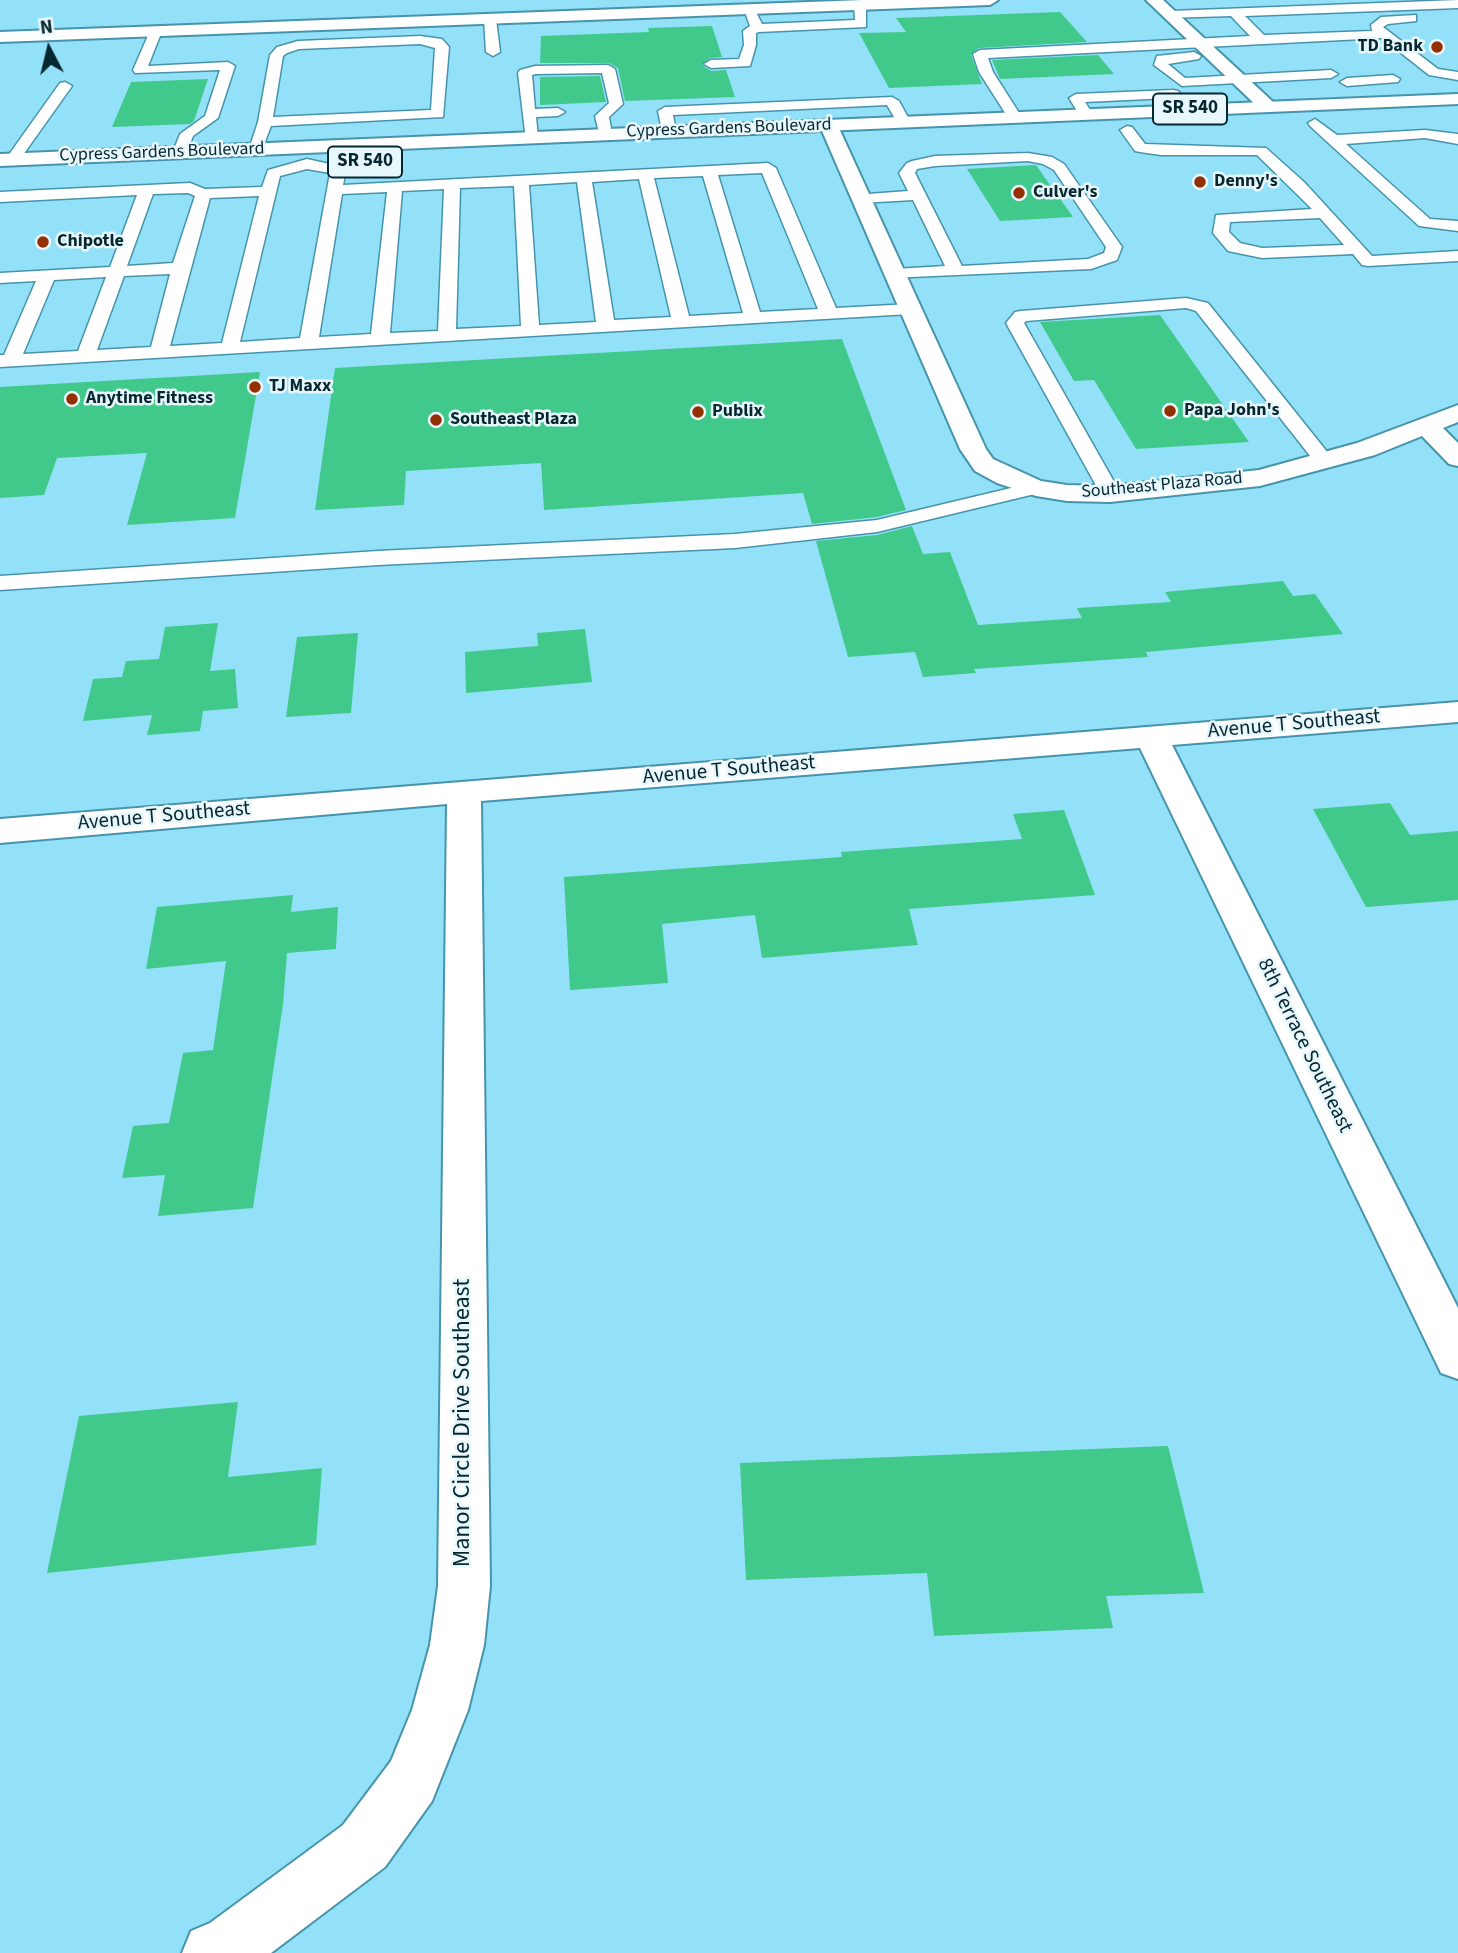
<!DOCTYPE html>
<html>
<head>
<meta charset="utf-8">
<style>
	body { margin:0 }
	#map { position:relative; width:1458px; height:1953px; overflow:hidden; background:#93e1f9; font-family:"Source Sans 3",sans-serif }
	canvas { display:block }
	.north { position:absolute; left:14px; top:14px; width:70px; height:70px; -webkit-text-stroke:5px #e8f7fc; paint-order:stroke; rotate:353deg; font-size:19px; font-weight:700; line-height:28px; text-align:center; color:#052730 }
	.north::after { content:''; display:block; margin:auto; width:24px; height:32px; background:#052730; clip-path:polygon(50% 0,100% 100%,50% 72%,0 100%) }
</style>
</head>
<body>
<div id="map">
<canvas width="1458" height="1953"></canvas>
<div class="north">N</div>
</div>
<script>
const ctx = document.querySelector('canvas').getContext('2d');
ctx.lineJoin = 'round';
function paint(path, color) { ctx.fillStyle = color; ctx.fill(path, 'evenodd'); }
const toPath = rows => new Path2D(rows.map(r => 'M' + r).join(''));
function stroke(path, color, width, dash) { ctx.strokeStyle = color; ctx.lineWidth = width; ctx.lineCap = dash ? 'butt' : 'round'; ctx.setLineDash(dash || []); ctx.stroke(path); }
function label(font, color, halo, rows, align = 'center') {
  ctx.font = font + ' "Source Sans 3",sans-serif'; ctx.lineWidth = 5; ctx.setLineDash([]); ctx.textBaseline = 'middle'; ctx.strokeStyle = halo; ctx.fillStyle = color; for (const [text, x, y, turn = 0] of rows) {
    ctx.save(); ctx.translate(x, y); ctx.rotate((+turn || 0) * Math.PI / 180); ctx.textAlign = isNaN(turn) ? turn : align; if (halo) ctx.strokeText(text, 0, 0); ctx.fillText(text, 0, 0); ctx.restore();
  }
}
paint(toPath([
	[1060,12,1087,42,979,48,971,55,982,84,889,88,859,33,906,32,896,18],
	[712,26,722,57,710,58,702,65,711,71,726,70,735,97,625,101,618,68,609,63,540,63,541,36,649,32,648,28],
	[1098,55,1114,74,1000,79,992,60],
	[600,76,606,102,540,105,540,77],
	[208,79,194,121,190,124,112,127,131,82],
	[1036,165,1073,217,1000,221,967,169],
	[1160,315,1249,442,1136,449,1094,380,1074,381,1040,322],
	[842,339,906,510,877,517,812,524,803,493,544,510,541,463,406,471,404,505,315,510,335,368],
	[260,372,235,518,127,525,147,453,57,458,44,495,0,498,0,387],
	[912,526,923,554,950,552,978,625,1082,618,1077,608,1171,602,1165,592,1283,581,1293,596,1315,594,1343,634,1146,652,1148,657,974,669,976,673,923,677,915,652,848,657,816,541,877,535],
	[218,623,210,671,235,669,238,708,203,711,200,731,147,735,152,715,83,721,93,679,122,677,126,661,159,659,165,627],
	[585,629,592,682,466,693,465,652,538,646,537,633],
	[358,633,351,713,286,717,297,637],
	[1390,803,1410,835,1458,831,1458,900,1366,907,1313,809],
	[1064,810,1095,895,909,909,918,945,762,958,755,915,662,924,668,983,570,990,564,877,842,857,841,852,1022,839,1013,814],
	[293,895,291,912,338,907,336,949,287,953,283,1004,253,1208,158,1216,165,1175,122,1178,133,1126,169,1123,183,1053,213,1050,226,961,146,969,157,907],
	[238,1402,228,1477,322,1468,316,1545,47,1573,79,1416],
	[1168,1446,1204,1593,1106,1596,1113,1628,934,1636,927,1573,746,1580,740,1463]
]), '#40c98b');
const service = toPath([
	[1458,0,1458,8,1245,16,1264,35,1372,31,1371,25,1381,17,1416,15,1416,21,1388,24,1383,27,1438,69,1458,72,1458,80,1429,75,1382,38,988,58,993,72,1021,116,1014,120,1009,119,979,72,973,54,980,50,1250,36,1231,16,1166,18,1164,15,1170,11,1458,0],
	[860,1,866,5,866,27,759,32,756,33,756,45,750,66,711,68,704,64,711,60,739,59,744,45,743,31,750,26,746,15,748,12,756,12,762,24,855,20,854,5,860,1],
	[490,15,496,19,500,52,493,56,486,52,484,19,490,15],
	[156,27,162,31,148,66,228,62,235,66,218,118,193,136,187,152,180,156,173,152,180,134,205,116,220,70,135,73,133,70,150,31,156,27],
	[420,36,442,39,449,47,443,117,271,126,261,152,251,152,249,149,258,122,270,55,277,47,298,41,420,36],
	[420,44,435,48,431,110,273,117,283,56,287,53,299,49,420,44],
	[1194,52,1201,56,1199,59,1168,64,1185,78,1331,70,1338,74,1331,78,1182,86,1154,65,1157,56,1194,52],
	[608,65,615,69,623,104,609,117,612,134,610,137,600,137,595,116,609,103,602,73,536,74,532,75,535,109,558,108,565,112,558,116,536,117,538,137,531,141,526,140,518,73,520,70,535,66,608,65],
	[1393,75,1400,79,1398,82,1347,86,1340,82,1347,78,1393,75],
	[65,82,72,86,18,162,8,162,5,159,8,156,60,83,65,82],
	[1173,90,1178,91,1193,106,1193,112,1183,112,1169,98,1085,102,1092,113,1085,117,1080,116,1069,98,1076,94,1173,90],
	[892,97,899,101,910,121,908,124,898,124,887,105,673,115,676,131,669,135,662,131,658,111,665,107,892,97],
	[1315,119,1337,135,1425,130,1458,134,1458,144,1425,138,1346,144,1430,219,1458,221,1458,231,1419,226,1310,126,1308,123,1315,119],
	[1127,126,1132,127,1145,144,1266,148,1304,182,1372,256,1458,251,1458,261,1368,266,1362,265,1353,254,1262,258,1228,251,1213,233,1216,215,1312,209,1257,155,1161,155,1140,152,1135,151,1120,130,1127,126],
	[1320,218,1344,245,1262,248,1240,243,1229,232,1230,222,1320,218],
	[1028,153,1052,157,1064,164,1122,247,1117,260,1091,269,889,278,886,274,895,269,945,266,913,200,861,203,855,201,853,198,855,195,908,191,899,173,907,163,912,161,935,156,1028,153],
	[1028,161,1043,164,1054,170,1106,247,1104,253,1088,259,962,266,915,173,917,169,935,166,1028,161],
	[307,159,343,167,346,170,343,185,768,163,776,168,836,308,910,304,919,309,910,314,0,367,0,355,4,355,36,281,0,283,0,273,110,267,137,195,0,202,0,192,190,183,205,189,262,187,268,170,307,159],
	[307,169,330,173,300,338,240,342,280,176,307,169],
	[762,173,818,309,760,312,718,175,762,173],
	[703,176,743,313,689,316,654,178,703,176],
	[639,179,671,317,614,320,592,182,639,179],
	[577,182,596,322,539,325,529,185,577,182],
	[514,186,521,326,456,329,460,188,514,186],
	[444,189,438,331,390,333,402,191,444,189],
	[387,192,371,334,319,337,342,194,387,192],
	[188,193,195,196,173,263,127,266,153,194,188,193],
	[259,196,222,343,170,346,210,198,259,196],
	[170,274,151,347,97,350,124,276,170,274],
	[106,277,78,351,23,354,54,280,106,277],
	[1186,298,1208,303,1332,458,1335,462,1332,466,1318,466,1196,311,1186,308,1026,321,1024,323,1121,494,1117,498,1110,500,1103,498,1006,323,1015,312,1021,311,1186,298],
	[1036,482,1043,484,1046,488,1043,492,877,532,735,548,378,565,0,590,0,576,378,551,735,534,877,520,1036,482]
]);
const minor = toPath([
	[863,0,998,0,990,5,0,42,0,32,863,0],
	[1146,0,1163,0,1272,101,1275,105,1272,109,1260,109,1146,0],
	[828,118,837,124,986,449,993,459,1041,481,1067,485,1110,486,1259,470,1357,443,1458,405,1458,422,1443,428,1458,443,1458,466,1449,464,1422,436,1375,455,1260,486,1110,502,1067,501,1036,496,997,483,975,471,960,449,819,124,828,118],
	[1458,702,1458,722,1172,745,1458,1308,1458,1379,1441,1373,1140,748,481,801,490,1586,484,1645,468,1710,432,1801,385,1867,271,1953,182,1953,191,1931,210,1923,343,1825,391,1761,412,1710,430,1645,438,1586,447,804,0,843,0,819,1458,702]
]);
const primary = toPath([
	[1458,94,1458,104,0,166,0,154,1458,94]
]);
stroke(service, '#4694ab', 3);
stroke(minor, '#4694ab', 4);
stroke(primary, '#4694ab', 4);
paint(service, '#fff');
paint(minor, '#fff');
paint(primary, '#fff');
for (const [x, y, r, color] of [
	[1437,47,7,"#942f00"],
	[1200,182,7,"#942f00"],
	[1019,193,7,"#942f00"],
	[43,242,7,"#942f00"],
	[255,387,7,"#942f00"],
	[72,399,7,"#942f00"],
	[1170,411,7,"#942f00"],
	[698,412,7,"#942f00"],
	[436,420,7,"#942f00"]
]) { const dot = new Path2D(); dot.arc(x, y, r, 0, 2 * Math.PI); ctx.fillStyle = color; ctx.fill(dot); stroke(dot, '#e8f7fc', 2.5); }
label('bold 18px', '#052730', '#e8f7fc', [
	["TD Bank",1423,47,"right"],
	["Denny's",1214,182],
	["Culver's",1033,193],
	["Chipotle",57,242],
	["TJ Maxx",269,387],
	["Anytime Fitness",86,399],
	["Papa John's",1184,411],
	["Publix",712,412],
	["Southeast Plaza",450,420]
], 'left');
label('18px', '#052730', '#e8f7fc', [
	["Cypress Gardens Boulevard",729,129,-2],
	["Cypress Gardens Boulevard",162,153,-2],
	["Southeast Plaza Road",1162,486,-5]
]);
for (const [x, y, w] of [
	[1190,109,74],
	[365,162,74]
]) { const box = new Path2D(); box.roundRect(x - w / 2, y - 15.5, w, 31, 5); ctx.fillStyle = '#e8f7fc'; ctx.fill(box); stroke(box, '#052730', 2); }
label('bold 19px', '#052730', null, [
	["SR 540",1190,109],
	["SR 540",365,162]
]);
label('21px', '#052730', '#e8f7fc', [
	["Avenue T Southeast",1294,725,-5],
	["Avenue T Southeast",729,771,-5],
	["Avenue T Southeast",164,817,-5],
	["8th Terrace Southeast",1304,1046,64]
]);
label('24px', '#052730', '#e8f7fc', [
	["Manor Circle Drive Southeast",464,1423,-90]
]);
</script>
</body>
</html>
